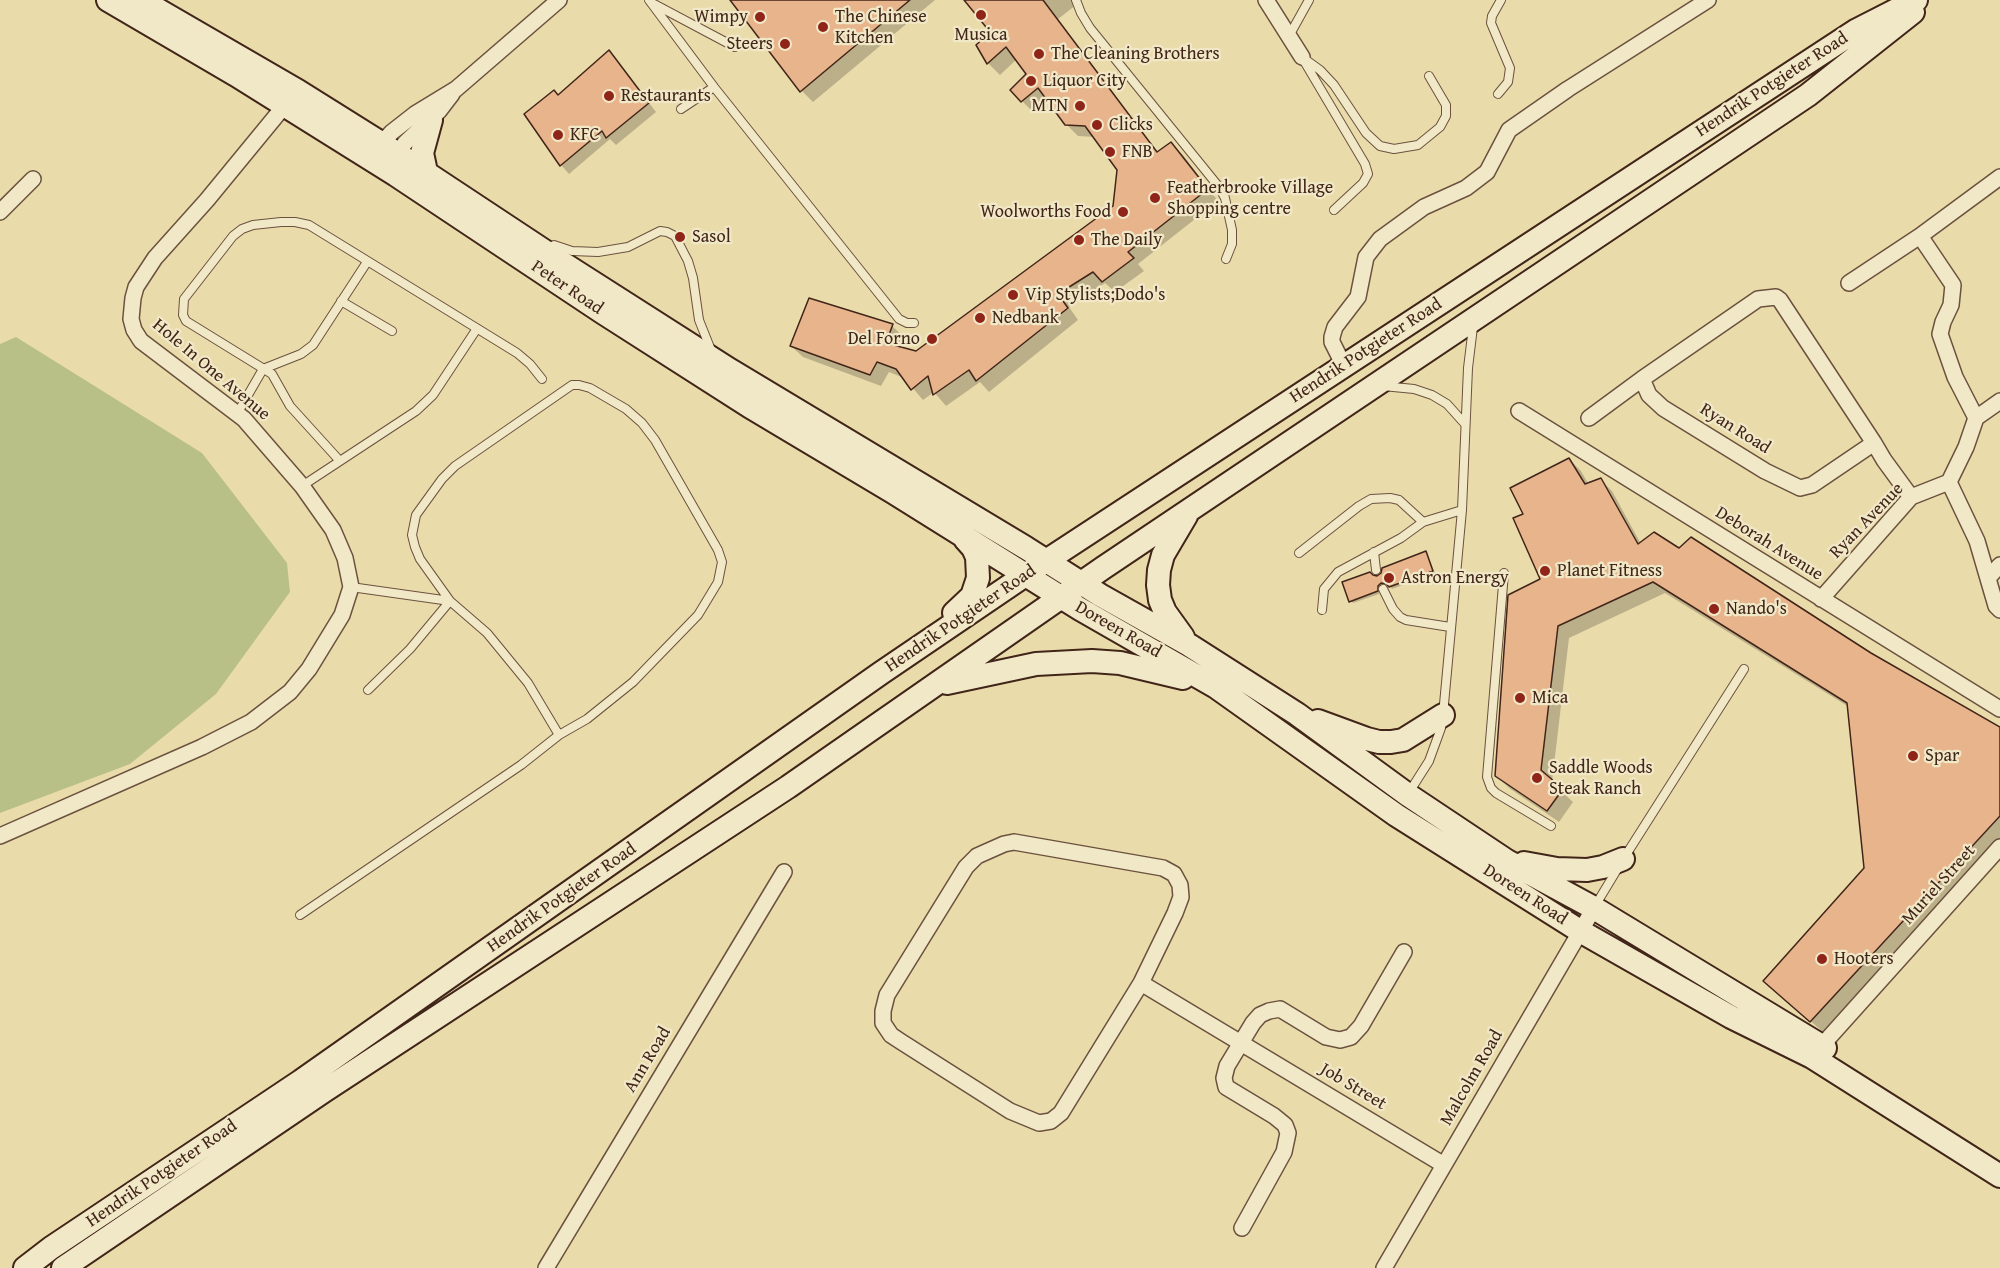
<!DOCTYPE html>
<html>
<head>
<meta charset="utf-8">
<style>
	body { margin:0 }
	canvas { display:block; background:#eadbab }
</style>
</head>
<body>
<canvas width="2000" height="1268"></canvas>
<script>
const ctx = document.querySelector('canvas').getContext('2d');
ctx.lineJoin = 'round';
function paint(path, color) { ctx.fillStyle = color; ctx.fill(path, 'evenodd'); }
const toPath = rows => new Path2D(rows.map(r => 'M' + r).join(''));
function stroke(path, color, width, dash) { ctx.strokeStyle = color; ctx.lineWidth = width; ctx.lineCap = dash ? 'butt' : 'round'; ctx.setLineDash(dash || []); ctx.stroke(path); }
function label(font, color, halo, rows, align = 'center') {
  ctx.font = font + ' "Gentium Book Plus",serif'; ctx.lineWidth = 4.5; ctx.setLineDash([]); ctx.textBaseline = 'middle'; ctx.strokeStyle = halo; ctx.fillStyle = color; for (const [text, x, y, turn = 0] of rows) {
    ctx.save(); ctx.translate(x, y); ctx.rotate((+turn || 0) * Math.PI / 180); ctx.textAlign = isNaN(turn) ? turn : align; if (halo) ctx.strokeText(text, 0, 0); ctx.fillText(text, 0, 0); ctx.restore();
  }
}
paint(toPath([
	[16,337,202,453,287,563,290,592,216,694,130,764,0,813,0,344]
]), '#b9c087');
paint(toPath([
	[732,0,935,0,813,102,802,91],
	[965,0,1073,0,1076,5,1058,19,1158,153,1171,144,1183,155,1218,201,1138,264,1144,271,1115,292,1105,283,1069,307,1078,320,989,392,980,382,946,406,934,392,923,400,904,378,889,372,881,386,803,357,791,346,810,300,892,326,904,337,900,348,916,352,1114,207,1118,170,1095,137,1078,136,1066,124,1049,100,1033,112,1022,101,1028,74,1017,59,1000,75,988,63,978,46,992,33],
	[617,61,656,112,616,145,610,139,569,174,561,165,526,114],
	[1569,459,1581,471,1589,485,1600,479,1612,491,1641,544,1679,550,1870,654,2000,729,2000,839,1823,1032,1765,981,1866,868,1849,707,1665,593,1569,638,1552,782,1573,802,1559,822,1509,788,1497,776,1542,580,1525,515],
	[1426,553,1435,573,1392,589,1389,585,1384,585,1379,589,1379,594,1353,603,1351,601,1378,577]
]), '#0003');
const building = toPath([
	[730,0,910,0,800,92,730,0],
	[964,0,1043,0,1157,152,1171,142,1208,189,1128,252,1134,258,1102,282,1093,272,1058,294,1068,308,976,381,969,370,933,395,928,376,911,390,896,369,877,362,870,375,790,346,809,298,893,324,886,343,916,351,1113,206,1117,170,1085,126,1065,125,1038,88,1021,102,1010,90,1026,74,1006,47,987,64,976,45,990,32,964,0],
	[609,50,649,103,606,138,602,131,560,166,524,114,554,90,558,95,609,50],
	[1569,458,1585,484,1601,478,1638,544,1654,532,1679,548,1691,537,1871,653,2000,727,2000,816,1810,1022,1763,981,1864,868,1847,703,1653,582,1558,626,1541,770,1563,789,1547,811,1495,776,1508,595,1540,579,1513,518,1523,514,1510,488,1569,458],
	[1426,551,1433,571,1389,587,1386,584,1381,583,1378,586,1378,591,1349,602,1342,582,1370,572,1373,575,1377,576,1381,573,1382,568,1426,551]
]);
paint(building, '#e7b48c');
stroke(building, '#412519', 1.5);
const lane = toPath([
	[649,0,714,87,899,319,907,323,914,323],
	[1076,0,1081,13,1090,28,1219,187,1225,198,1232,230,1232,244,1226,259],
	[654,4,735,47],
	[1289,36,1309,0],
	[1302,57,1320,70,1334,85,1366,133,1380,146,1394,149,1418,145,1440,127,1446,116,1446,105,1429,76],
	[1304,61,1365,164,1368,174,1363,183,1334,210],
	[1498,94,1508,82,1510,68,1491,23,1492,16,1501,0],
	[681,109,714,87],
	[554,245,572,251,598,252,628,247,660,231,667,232,675,236,688,261,693,278,699,320,711,350],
	[341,301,392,331],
	[1383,386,1414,389,1432,395,1447,404,1465,424],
	[237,414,263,369,301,354,313,345,367,262],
	[339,460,290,406,272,374,186,321,183,315,184,299,233,236,242,229,253,225,281,222,295,222,309,225,517,353,530,364,542,379],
	[302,486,416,411,433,395,476,330],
	[1374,552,1376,570],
	[1299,553,1359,506,1371,499,1390,498,1399,500,1423,522],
	[1504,573,1487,777,1491,788,1496,793,1551,826],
	[351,587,450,601,487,633,528,683,559,735,587,719,633,682,698,615,718,582,722,562,718,550,655,440,642,423,626,409,590,388,579,385,572,385,455,466,442,479,416,515,412,535,415,547,420,559,450,601,410,649,368,690],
	[1383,589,1393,609,1400,617,1406,620,1450,627],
	[1322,610,1324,589,1338,572,1401,538,1423,522,1462,510],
	[1408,794,1429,761,1441,728,1443,715,1462,510,1468,368,1473,327],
	[1624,858,1744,669],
	[1595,906,1618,868],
	[300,915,521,765,559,735]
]);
const street = toPath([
	[1266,0,1302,57],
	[376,149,392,132,415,114,456,89,559,0],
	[392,160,405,143,439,111,452,94],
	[0,212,33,179],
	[1920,236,1953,285,1951,305,1943,322,1940,334,1955,377,1976,418],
	[1849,283,1920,236,2000,177],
	[1344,366,1332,342,1332,337,1335,327,1358,297,1366,257,1380,239,1424,207,1466,188,1487,172,1509,130,1568,89,1708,0],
	[1642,379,1758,299,1776,297,1780,300,1874,443,1884,460,1911,497],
	[1519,411,2000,709],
	[1589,418,1642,379,1649,395,1663,408,1765,471,1800,488,1812,485,1874,443],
	[1949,482,1977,541,1996,606,2000,610],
	[1949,482,1966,447,1976,418,2000,401],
	[1989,577,2000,565],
	[1821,599,1911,497,1949,482],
	[0,836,202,747,251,722,290,692,309,669,342,615,351,587,345,558,333,530,302,486,244,419,141,341,134,330,131,319,133,298,136,287,155,258,207,200,290,99],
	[1014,842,1163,868,1174,874,1180,885,1181,897,1175,913,1141,983,1061,1113,1051,1121,1039,1123,1010,1111,900,1041,891,1035,883,1023,883,1011,887,995,966,867,977,856,1004,844,1014,842],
	[1141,983,1444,1165],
	[1816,1052,2000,847],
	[1242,1228,1284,1152,1288,1133,1285,1125,1274,1116,1226,1087,1224,1078,1227,1066,1253,1023,1260,1015,1269,1011,1280,1009,1326,1037,1340,1040,1351,1037,1361,1026,1404,952],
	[546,1268,784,872],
	[1384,1268,1594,908]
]);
const secondary = toPath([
	[108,0,236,75,396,175,602,312,749,406,893,492,1080,609,1216,687,1396,815,1580,931,1731,1017,1812,1057,2000,1176],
	[141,0,298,91,381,143,564,264,730,370,1026,548,1100,595,1189,645,1297,714,1408,795,1507,861,1594,908,1825,1048],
	[426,172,422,153,431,120],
	[954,613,972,596,978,578,977,557,973,548,965,539],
	[1183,637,1165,612,1160,600,1158,585,1159,570,1163,555,1186,516],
	[947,683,1036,664,1092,661,1120,663,1183,678],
	[1318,721,1367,739,1379,742,1391,742,1403,740,1443,715],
	[1524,863,1557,869,1587,870,1603,867,1623,859],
	[25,1268,51,1248,301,1081,881,673,1046,561,1857,30,1916,0],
	[63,1268,324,1091,788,787,1103,568,1808,95,1913,12]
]);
stroke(lane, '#6b523e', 10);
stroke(street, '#6b523e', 18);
stroke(secondary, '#412519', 26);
stroke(lane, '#f1e8c8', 8);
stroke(street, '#f1e8c8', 15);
stroke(secondary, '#f1e8c8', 22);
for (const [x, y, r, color] of [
	[981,15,6,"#8f2418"],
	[760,17,6,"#8f2418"],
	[823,27,6,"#8f2418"],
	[785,44,6,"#8f2418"],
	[1039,54,6,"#8f2418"],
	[1031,81,6,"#8f2418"],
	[609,96,6,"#8f2418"],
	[1080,106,6,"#8f2418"],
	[1097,125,6,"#8f2418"],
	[558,135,6,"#8f2418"],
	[1110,152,6,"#8f2418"],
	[1155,198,6,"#8f2418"],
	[1123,212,6,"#8f2418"],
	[680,237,6,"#8f2418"],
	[1079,240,6,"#8f2418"],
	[1013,295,6,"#8f2418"],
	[980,318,6,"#8f2418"],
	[932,339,6,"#8f2418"],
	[1545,571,6,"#8f2418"],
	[1389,578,6,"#8f2418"],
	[1714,609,6,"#8f2418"],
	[1520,698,6,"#8f2418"],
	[1913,756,6,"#8f2418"],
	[1537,778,6,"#8f2418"],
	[1822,959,6,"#8f2418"]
]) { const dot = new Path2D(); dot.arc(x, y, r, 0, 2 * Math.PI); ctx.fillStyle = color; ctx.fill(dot); stroke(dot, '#f1e8c8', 2); }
label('18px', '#412519', '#f1e8c8', [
	["Wimpy",748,17,"right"],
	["The Chinese",835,17],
	["Kitchen",835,38],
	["Musica",981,35,"center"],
	["Steers",773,44,"right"],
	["The Cleaning Brothers",1051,54],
	["Liquor City",1043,81],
	["Restaurants",621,96],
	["MTN",1068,106,"right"],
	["Clicks",1109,125],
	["KFC",570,135],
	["FNB",1122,152],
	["Featherbrooke Village",1167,188],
	["Shopping centre",1167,209],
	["Woolworths Food",1111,212,"right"],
	["Sasol",692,237],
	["The Daily",1091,240],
	["Vip Stylists;Dodo's",1025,295],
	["Nedbank",992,318],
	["Del Forno",920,339,"right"],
	["Planet Fitness",1557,571],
	["Astron Energy",1401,578],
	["Nando's",1726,609],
	["Mica",1532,698],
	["Spar",1925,756],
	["Saddle Woods",1549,768],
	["Steak Ranch",1549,789],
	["Hooters",1834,959]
], 'left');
label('18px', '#412519', '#f1e8c8', [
	["Hendrik Potgieter Road",1772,85,-33],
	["Peter Road",567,288,34],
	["Hendrik Potgieter Road",1366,351,-33],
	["Hole In One Avenue",211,370,40],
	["Ryan Road",1735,429,32],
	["Ryan Avenue",1867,521,-46],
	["Deborah Avenue",1769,544,32],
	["Hendrik Potgieter Road",961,619,-34],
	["Doreen Road",1118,630,30],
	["Muriel Street",1939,885,-48],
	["Doreen Road",1525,895,33],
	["Hendrik Potgieter Road",562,898,-35],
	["Ann Road",648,1060,-59],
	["Malcolm Road",1472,1078,-60],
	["Job Street",1353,1087,31],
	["Hendrik Potgieter Road",162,1174,-34]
]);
</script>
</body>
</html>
